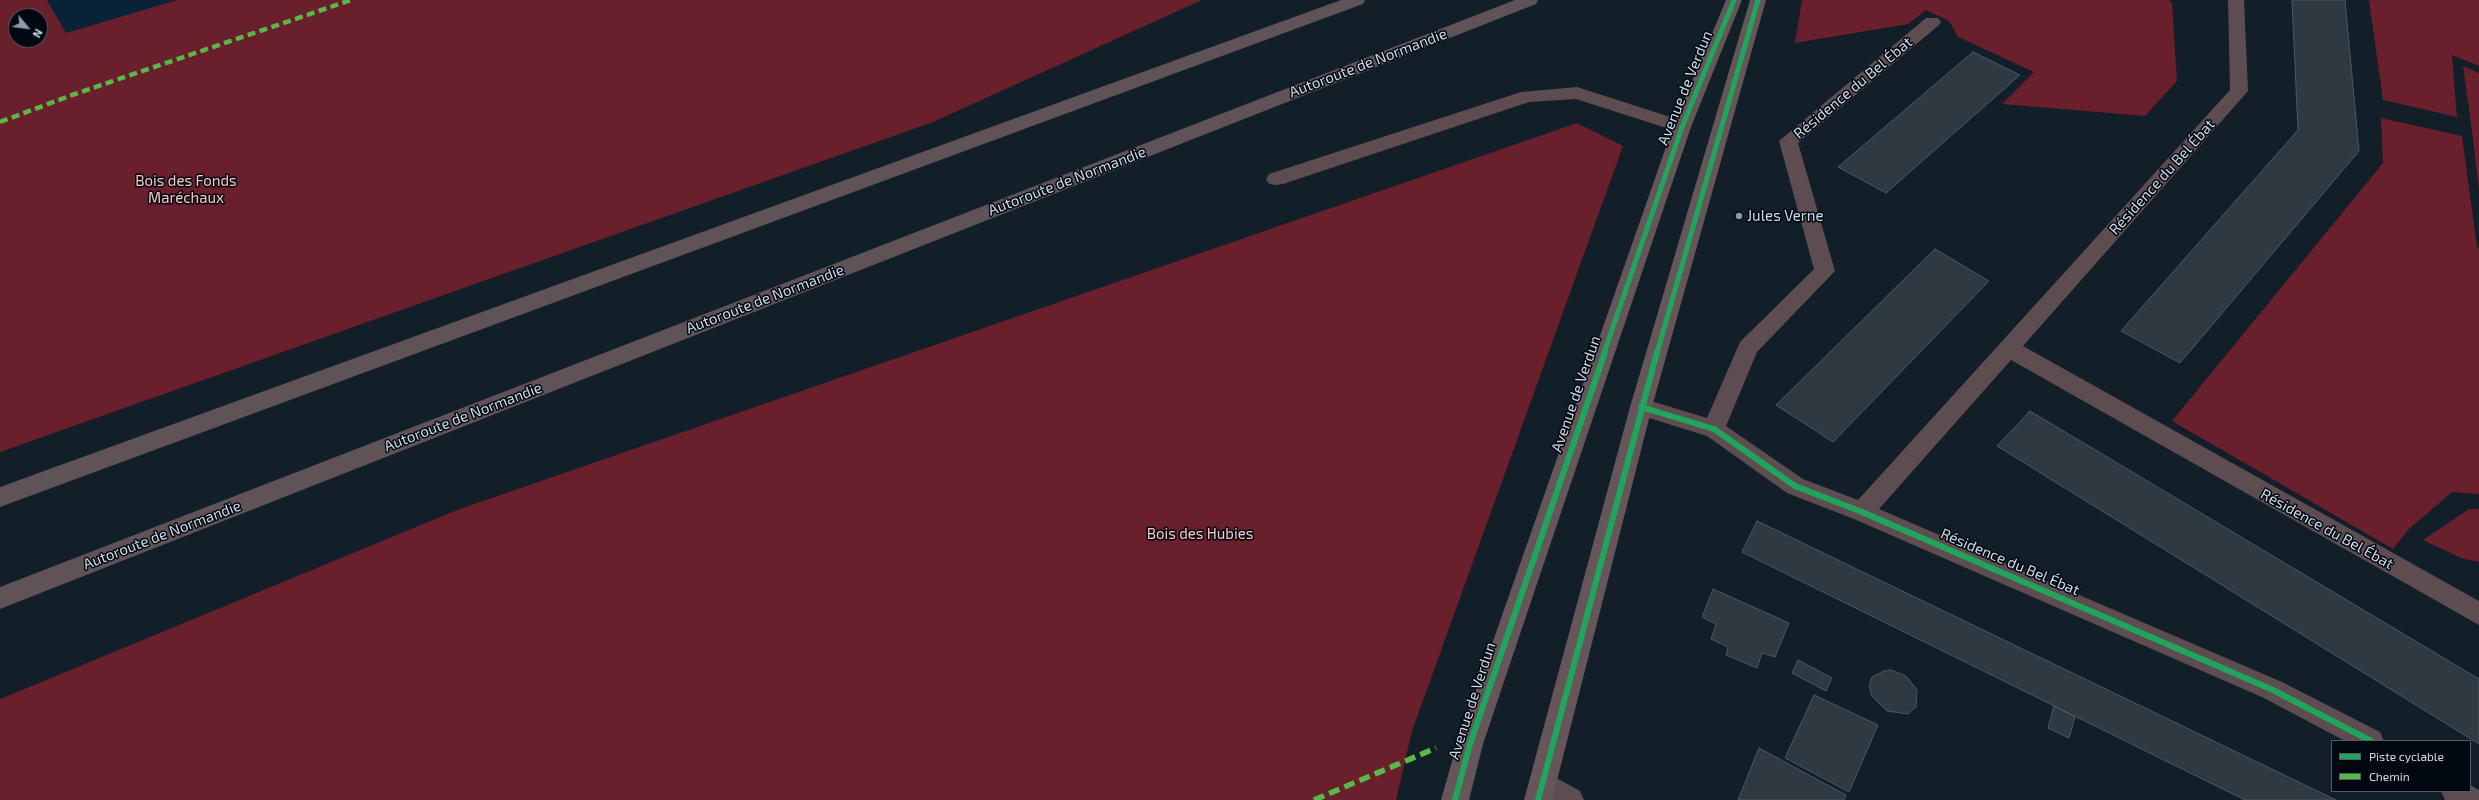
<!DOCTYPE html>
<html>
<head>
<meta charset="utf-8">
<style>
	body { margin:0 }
	#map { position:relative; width:2479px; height:800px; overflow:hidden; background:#121e28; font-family:"Exo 2",sans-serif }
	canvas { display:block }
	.legend { position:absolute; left:2331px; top:740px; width:140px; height:52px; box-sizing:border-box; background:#020810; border:1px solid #545d66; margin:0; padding:5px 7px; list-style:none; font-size:12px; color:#cedce8 }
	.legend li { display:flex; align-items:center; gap:8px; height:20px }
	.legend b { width:20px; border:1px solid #545d66 }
	.north { position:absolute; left:8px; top:8px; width:40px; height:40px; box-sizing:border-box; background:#020810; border:1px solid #545d66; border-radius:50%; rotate:119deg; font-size:11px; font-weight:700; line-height:16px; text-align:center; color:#cedce8 }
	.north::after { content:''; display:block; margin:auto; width:14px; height:18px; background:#8c9aa5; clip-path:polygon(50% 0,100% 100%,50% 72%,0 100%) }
</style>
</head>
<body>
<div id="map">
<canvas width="2479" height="800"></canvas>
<ul class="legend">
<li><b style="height:5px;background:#20a55d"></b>Piste cyclable</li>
<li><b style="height:5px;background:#58b947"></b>Chemin</li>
</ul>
<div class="north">N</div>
</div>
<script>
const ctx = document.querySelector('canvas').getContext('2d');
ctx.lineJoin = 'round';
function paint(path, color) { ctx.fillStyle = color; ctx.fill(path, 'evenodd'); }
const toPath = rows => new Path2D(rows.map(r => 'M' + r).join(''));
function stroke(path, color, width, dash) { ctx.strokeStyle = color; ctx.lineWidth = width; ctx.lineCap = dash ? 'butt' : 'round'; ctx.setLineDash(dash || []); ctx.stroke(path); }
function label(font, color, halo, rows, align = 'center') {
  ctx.font = font + ' "Exo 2",sans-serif'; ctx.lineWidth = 3; ctx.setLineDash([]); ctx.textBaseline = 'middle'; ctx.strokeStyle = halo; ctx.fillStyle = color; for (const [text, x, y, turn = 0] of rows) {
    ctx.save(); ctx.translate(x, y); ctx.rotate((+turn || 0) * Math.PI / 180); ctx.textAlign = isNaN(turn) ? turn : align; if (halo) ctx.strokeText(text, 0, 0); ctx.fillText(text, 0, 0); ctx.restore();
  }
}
paint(toPath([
	[47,0,177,0,66,33]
]), '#082338');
paint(toPath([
	[0,0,47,0,66,33,177,0,1202,0,933,122,0,452],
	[16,16,40,16,40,40,16,40],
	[1802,0,2169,0,2172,3,2177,81,2145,116,2002,104,2034,72,1958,37,1949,21,1926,10,1908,24,1795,43],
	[2369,0,2479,0,2479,66,2452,55,2457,117,2383,100],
	[2463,66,2479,73,2479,191,2472,131],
	[2381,118,2462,136,2477,247,2479,248,2479,494,2452,492,2409,529,2393,549,2172,421,2383,163],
	[1577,123,1623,146,1412,731,1396,800,0,800,0,699,457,510],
	[2469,509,2479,509,2479,562,2461,558,2423,540]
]), '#691f2c');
const building = toPath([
	[2292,0,2345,0,2359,151,2180,363,2121,331,2298,130,2292,0],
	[1973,52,2020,75,1886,193,1838,167,1973,52],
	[1935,249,1989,281,1833,442,1776,405,1935,249],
	[2030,411,2479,679,2479,744,1997,446,2030,411],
	[1757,521,2336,800,2245,800,1742,552,1757,521],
	[1713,589,1789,623,1775,657,1762,653,1757,668,1726,655,1728,647,1711,639,1716,624,1702,617,1713,589],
	[1798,660,1832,678,1826,691,1792,673,1798,660],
	[1891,670,1906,676,1917,690,1916,707,1908,714,1887,711,1872,696,1869,686,1872,677,1884,671,1891,670],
	[1814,695,1878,725,1849,792,1785,758,1814,695],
	[2054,706,2075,717,2069,738,2048,728,2054,706],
	[1759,748,1846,795,1844,800,1738,800,1759,748]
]);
paint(building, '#2f3941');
stroke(building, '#4d5861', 1);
paint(toPath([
	[2228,0,2244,0,2248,91,2023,346,2479,601,2479,625,2011,360,1879,509,2282,682,2380,732,2384,741,2345,741,2264,698,1854,519,1787,493,1707,436,1633,413,1630,407,1633,401,1641,398,1707,418,1740,342,1814,269,1779,141,1926,18,1938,18,1941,22,1938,26,1798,143,1835,271,1757,352,1726,426,1803,479,1858,500,2230,90,2228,0],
	[1577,87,1689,123,1691,127,1689,131,1682,133,1576,99,1529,102,1283,184,1276,185,1269,184,1266,179,1269,174,1521,92,1577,87],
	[1542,770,1580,791,1584,800,1545,800,1532,792,1529,783,1532,774,1542,770],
	[2470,785,2479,790,2479,800,2445,800,2441,791,2470,791,2470,785]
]), '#5d4d50');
paint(toPath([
	[1726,0,1742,0,1691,127,1483,744,1469,800,1441,800,1457,744,1673,127,1726,0],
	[1750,0,1766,0,1652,407,1552,800,1524,800,1630,407,1750,0]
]), '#665559');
paint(toPath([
	[1341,0,1365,0,1363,4,0,507,0,487,1341,0],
	[1515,0,1538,0,1536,4,0,609,0,587,1515,0]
]), '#5f5358');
stroke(toPath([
	[0,122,72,95,351,0]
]), '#58b947', 4.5, [8, 4.5]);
stroke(toPath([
	[1314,800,1436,748]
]), '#58b947', 5.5, [11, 5.5]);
stroke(toPath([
	[1604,353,1682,127,1734,0],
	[1657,353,1758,0]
]), '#20a55d', 5);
stroke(toPath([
	[1641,407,1714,429,1795,486,1862,512,2273,690,2371,741],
	[1455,800,1470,744,1605,352],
	[1538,800,1657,352]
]), '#20a55d', 6);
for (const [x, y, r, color] of [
	[1739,216,4,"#8c9aa5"]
]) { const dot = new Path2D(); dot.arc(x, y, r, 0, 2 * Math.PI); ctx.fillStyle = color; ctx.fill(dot); stroke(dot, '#020810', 1.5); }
label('15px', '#cedce8', '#020810', [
	["Autoroute de Normandie",1368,63,-21],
	["Avenue de Verdun",1685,88,-68],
	["Résidence du Bel Ébat",1853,88,-40],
	["Résidence du Bel Ébat",2162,177,-48],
	["Autoroute de Normandie",1067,181,-21],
	["Autoroute de Normandie",765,299,-21],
	["Avenue de Verdun",1576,394,-71],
	["Autoroute de Normandie",463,417,-21],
	["Résidence du Bel Ébat",2327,529,29],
	["Autoroute de Normandie",162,535,-21],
	["Résidence du Bel Ébat",2010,562,23],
	["Avenue de Verdun",1472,701,-72]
]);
label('15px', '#fac6c7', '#020810', [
	["Bois des Fonds",186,181],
	["Maréchaux",186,198],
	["Bois des Hubies",1200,534]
]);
label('15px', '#cedce8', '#020810', [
	["Jules Verne",1747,216]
], 'left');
</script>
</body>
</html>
